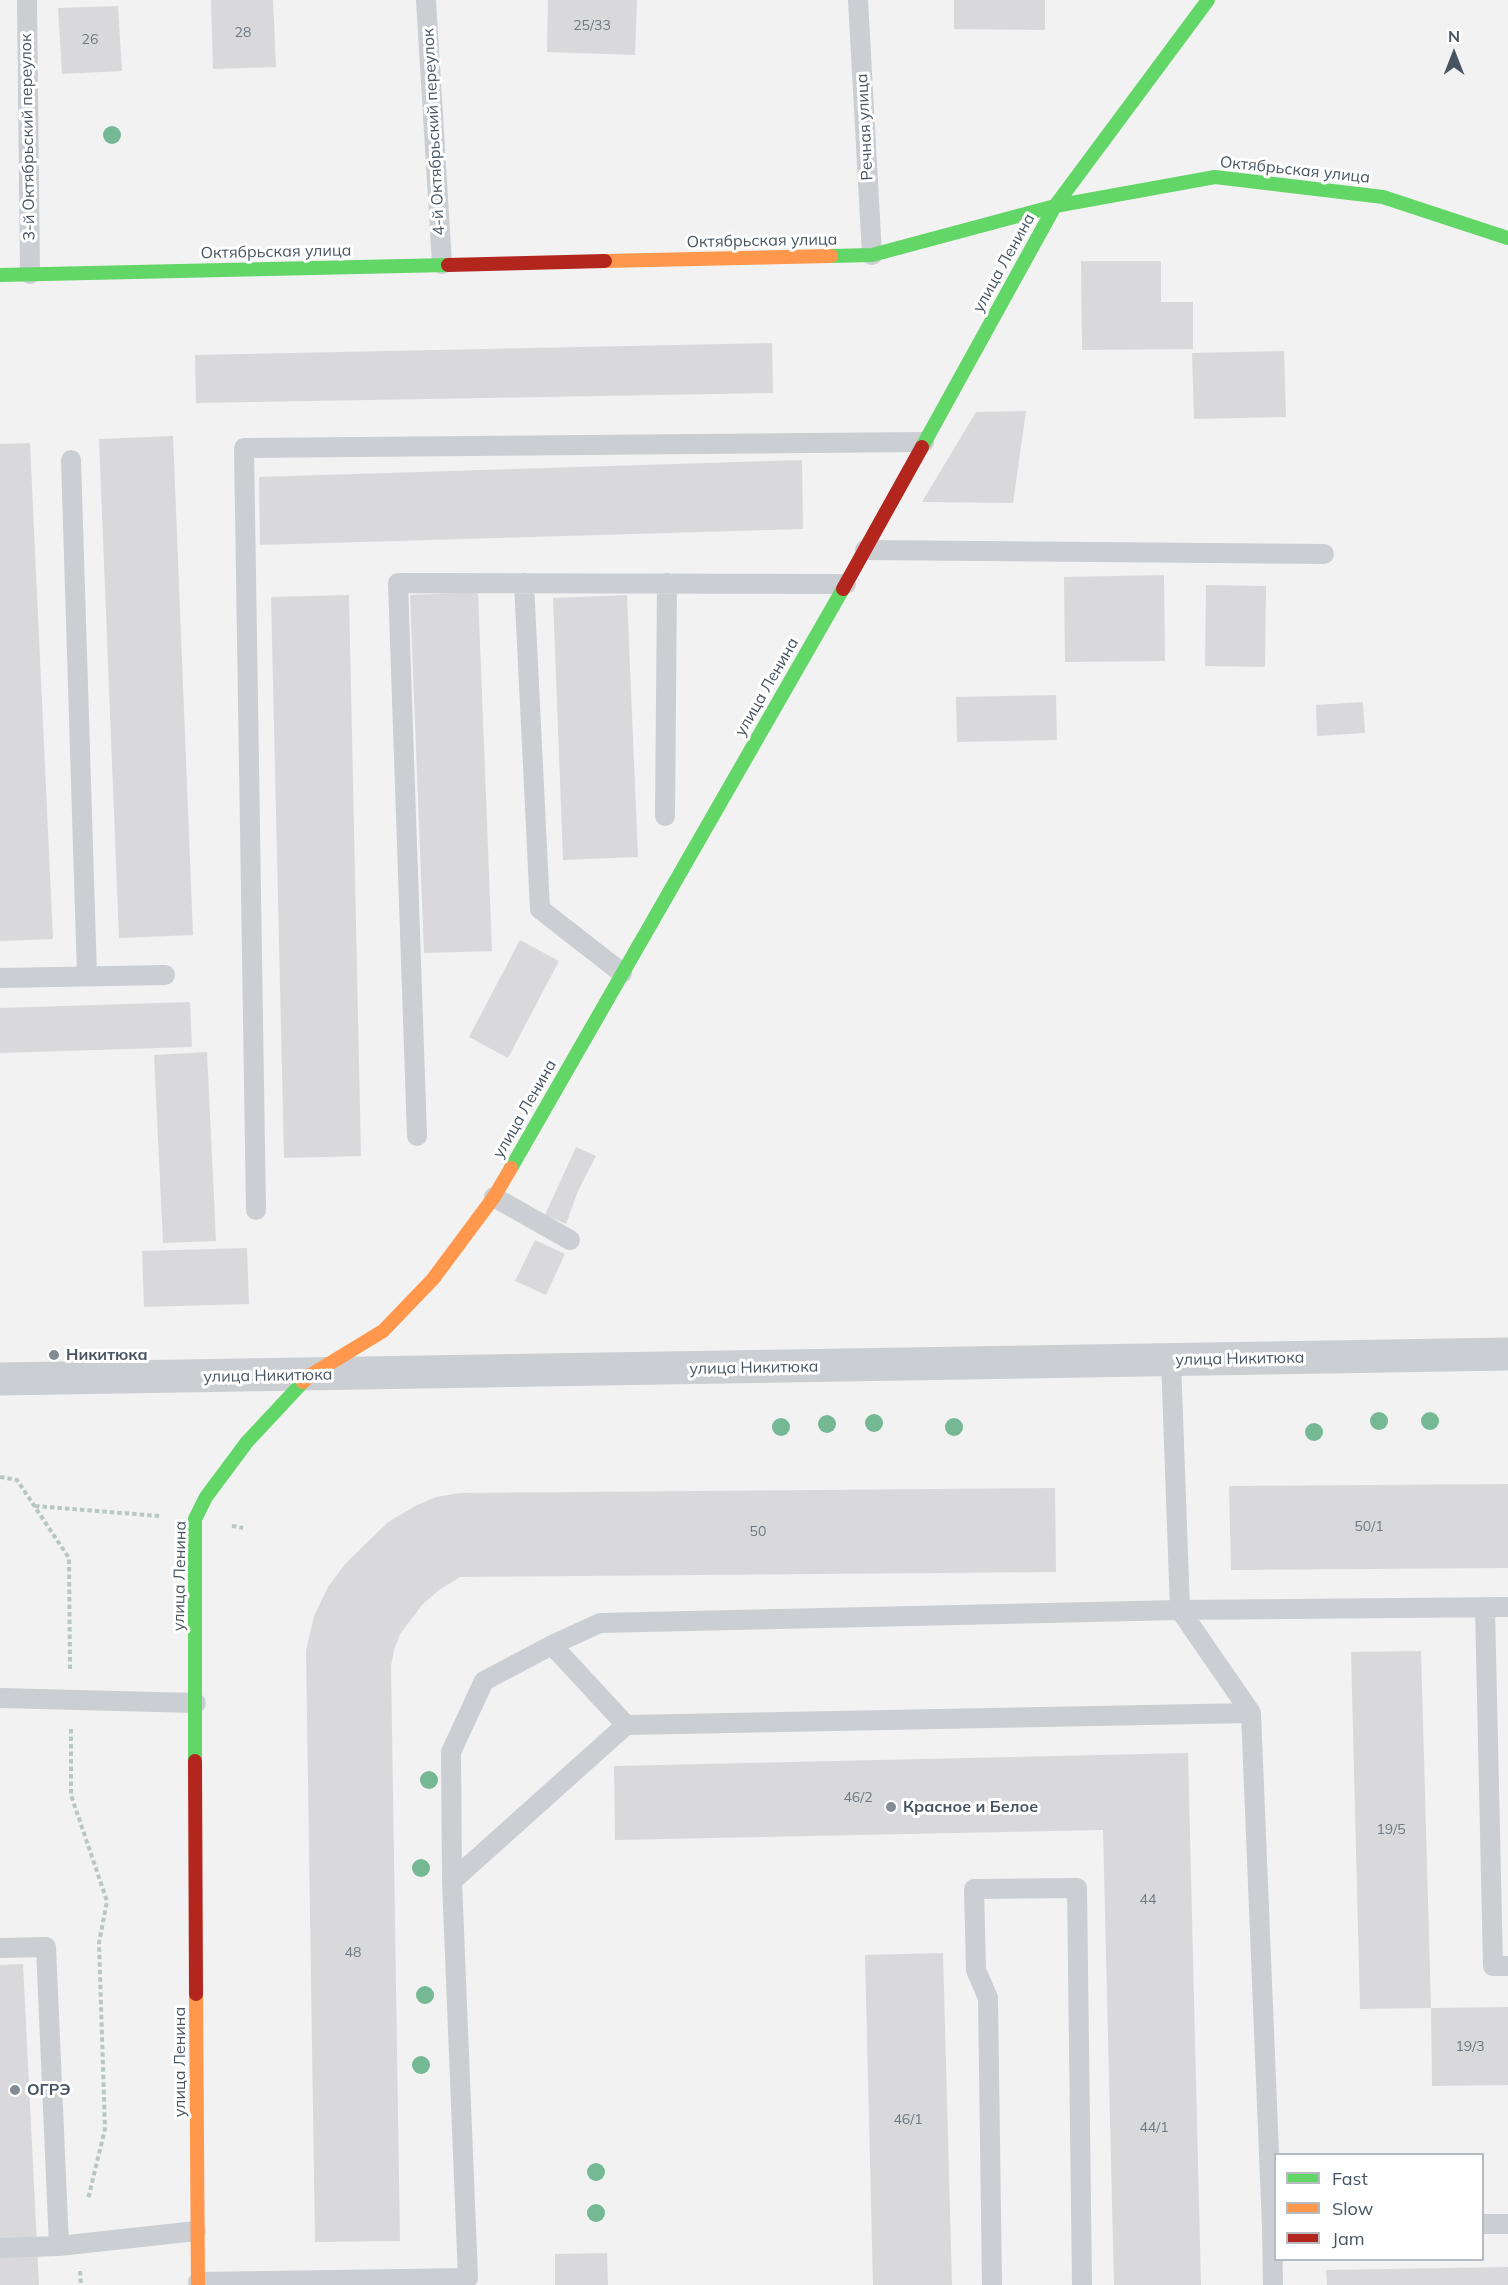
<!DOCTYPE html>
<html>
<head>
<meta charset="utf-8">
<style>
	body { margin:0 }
	#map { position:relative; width:1508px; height:2285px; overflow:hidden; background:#f3f2f2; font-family:Mulish,sans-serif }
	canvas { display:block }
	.legend { position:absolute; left:1274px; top:2153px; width:210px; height:108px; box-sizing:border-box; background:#fff; border:2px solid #b5bbc0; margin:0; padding:8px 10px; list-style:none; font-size:18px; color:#475562 }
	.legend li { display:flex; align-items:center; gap:12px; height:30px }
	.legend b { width:30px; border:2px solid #b5bbc0 }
	.north { position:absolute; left:1424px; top:24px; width:60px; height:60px; -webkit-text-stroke:4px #fff; paint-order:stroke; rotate:0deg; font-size:16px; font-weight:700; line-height:24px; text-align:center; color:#475562 }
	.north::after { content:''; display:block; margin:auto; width:21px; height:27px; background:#475562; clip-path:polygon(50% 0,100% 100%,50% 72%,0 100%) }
</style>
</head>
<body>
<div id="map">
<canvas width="1508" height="2285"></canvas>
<ul class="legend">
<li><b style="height:8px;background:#63d668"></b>Fast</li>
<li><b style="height:8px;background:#ff974d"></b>Slow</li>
<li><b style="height:8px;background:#b3261e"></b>Jam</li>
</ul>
<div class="north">N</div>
</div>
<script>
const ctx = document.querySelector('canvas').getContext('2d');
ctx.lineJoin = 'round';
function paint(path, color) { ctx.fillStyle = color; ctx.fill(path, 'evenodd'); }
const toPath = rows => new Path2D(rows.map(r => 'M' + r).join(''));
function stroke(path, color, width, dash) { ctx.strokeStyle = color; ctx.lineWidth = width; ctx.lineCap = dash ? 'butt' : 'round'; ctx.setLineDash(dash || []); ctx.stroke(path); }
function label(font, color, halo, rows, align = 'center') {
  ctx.font = font + ' Mulish,sans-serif'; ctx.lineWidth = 6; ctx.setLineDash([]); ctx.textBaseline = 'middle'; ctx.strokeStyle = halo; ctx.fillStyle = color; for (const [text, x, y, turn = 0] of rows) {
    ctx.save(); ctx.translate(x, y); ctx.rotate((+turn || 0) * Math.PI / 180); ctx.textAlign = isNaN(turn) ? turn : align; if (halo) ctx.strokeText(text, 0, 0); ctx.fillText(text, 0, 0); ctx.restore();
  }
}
paint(toPath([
	[211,0,273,0,276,67,213,69],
	[548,0,637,0,635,55,547,52],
	[954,0,1045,0,1045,30,954,29],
	[118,6,122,71,62,74,58,8],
	[1081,261,1161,261,1161,302,1193,302,1193,349,1082,350],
	[772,343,773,393,196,403,195,355],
	[1284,351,1286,417,1194,419,1192,353],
	[1026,411,1013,503,922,502,976,412],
	[173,436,193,935,119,938,99,439],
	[30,443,53,939,0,941,0,444],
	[802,460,803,529,260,545,259,477],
	[1164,575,1165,661,1065,662,1064,577],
	[1206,585,1266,586,1265,667,1205,666],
	[478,592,492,951,424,953,410,595],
	[349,595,361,1156,284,1158,271,597],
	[627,595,638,857,563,860,553,598],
	[1056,695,1057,740,957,742,956,697],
	[1363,702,1365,733,1317,736,1316,705],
	[520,940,559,961,508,1058,469,1037],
	[190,1002,192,1047,0,1053,0,1008],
	[207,1052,216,1241,163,1243,154,1055],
	[576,1147,596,1156,578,1191,566,1224,545,1215],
	[535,1240,565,1254,546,1295,515,1281],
	[247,1248,249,1304,144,1307,142,1251],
	[1508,1484,1508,1568,1231,1570,1229,1486],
	[1055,1488,1056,1572,460,1577,439,1590,422,1605,400,1634,394,1650,391,1666,400,2241,315,2242,306,1651,314,1616,328,1587,345,1564,387,1523,415,1506,436,1497,459,1493],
	[1421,1651,1431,2008,1360,2009,1351,1652],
	[1188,1753,1201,2285,1114,2285,1103,1830,615,1840,614,1766],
	[943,1953,952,2285,873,2285,865,1955],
	[23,1964,39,2285,0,2285,0,1965],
	[1508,2007,1508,2085,1432,2086,1431,2008],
	[607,2253,608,2285,555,2285,555,2254],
	[1508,2267,1508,2285,1327,2285,1326,2270]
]), '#d9d9db');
stroke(toPath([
	[0,1477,17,1480,69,1558,70,1670],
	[35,1506,159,1516],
	[232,1526,243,1528],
	[71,1729,71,1795,107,1901,99,1943,105,2129,88,2199],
	[80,2271,81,2285]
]), '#b8c7c2', 4, [4.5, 3]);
stroke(toPath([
	[27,0,30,274],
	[426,0,442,264],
	[858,0,872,255],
	[71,460,87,976],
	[865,550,1324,554],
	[524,583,540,909,622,973],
	[665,816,667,583],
	[0,978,165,975],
	[417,1136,398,583,846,584],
	[494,1197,570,1240],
	[256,1210,244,448,924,442],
	[1171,1360,1180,1610,1251,1713,1272,2227,1273,2285],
	[1485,1608,1493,1966,1508,1966],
	[552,1645,626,1725],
	[0,1698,196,1703],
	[452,1881,626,1725,1251,1713],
	[0,1948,46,1947,59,2246,196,2231],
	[1482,2224,1508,2224],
	[0,2248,59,2246],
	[198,2282,468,2278,452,1881,451,1752,484,1681,552,1645,600,1623,1180,1610,1508,1607],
	[992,2285,988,1998,976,1970,974,1889,1077,1888,1082,2285]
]), '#cbced2', 20);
stroke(toPath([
	[0,1379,1508,1354]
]), '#cbced2', 33);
stroke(toPath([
	[831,256,872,255,1055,206,1215,177,1383,197,1508,238],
	[0,275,448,265],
	[922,447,1055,206,1208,0],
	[511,1168,843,589],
	[195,1761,195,1519,206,1497,247,1442,303,1382]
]), '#63d668', 14);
stroke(toPath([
	[605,261,831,256],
	[303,1382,309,1376,383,1331,433,1279,494,1197,511,1168],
	[196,1994,198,2285]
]), '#ff974d', 14);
stroke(toPath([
	[448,265,605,261],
	[843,589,922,447],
	[195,1761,196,1994]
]), '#b3261e', 14);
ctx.fillStyle = '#74b894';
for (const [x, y] of [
	[112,135],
	[1379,1421],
	[1430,1421],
	[874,1423],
	[827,1424],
	[781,1427],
	[954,1427],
	[1314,1432],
	[429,1780],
	[421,1868],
	[425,1995],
	[421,2065],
	[596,2172],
	[596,2213]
]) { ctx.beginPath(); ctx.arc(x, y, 9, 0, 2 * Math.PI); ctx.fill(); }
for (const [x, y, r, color] of [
	[54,1355,6,"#838c94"],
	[891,1807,6,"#838c94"],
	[15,2090,6,"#838c94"]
]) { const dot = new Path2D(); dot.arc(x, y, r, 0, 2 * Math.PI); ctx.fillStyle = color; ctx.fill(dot); stroke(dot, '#fff', 2); }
label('14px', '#6d7882', null, [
	["25/33",592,26],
	["28",243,33],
	["26",90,40],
	["50/1",1369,1527],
	["50",758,1532],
	["46/2",858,1798],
	["19/5",1391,1830],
	["44",1148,1900],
	["48",353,1953],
	["19/3",1470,2047],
	["46/1",908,2120],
	["44/1",1154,2128]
]);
label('16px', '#475562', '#fff', [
	["Речная улица",865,127,-93],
	["4-й Октябрьский переулок",434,132,-93],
	["3-й Октябрьский переулок",28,137,-91],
	["Октябрьская улица",1295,170,6],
	["Октябрьская улица",762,241,-1],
	["Октябрьская улица",276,252,-1],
	["улица Ленина",1004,263,-61],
	["улица Ленина",767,687,-60],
	["улица Ленина",525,1109,-60],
	["улица Никитюка",1240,1359,-1],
	["улица Никитюка",754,1368,-1],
	["улица Никитюка",268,1376,-1],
	["улица Ленина",180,1576,-89],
	["улица Ленина",180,2062,-90]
]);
label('bold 16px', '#475562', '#fff', [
	["Никитюка",66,1355],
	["Красное и Белое",903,1807],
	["ОГРЭ",27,2090]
], 'left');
</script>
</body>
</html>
